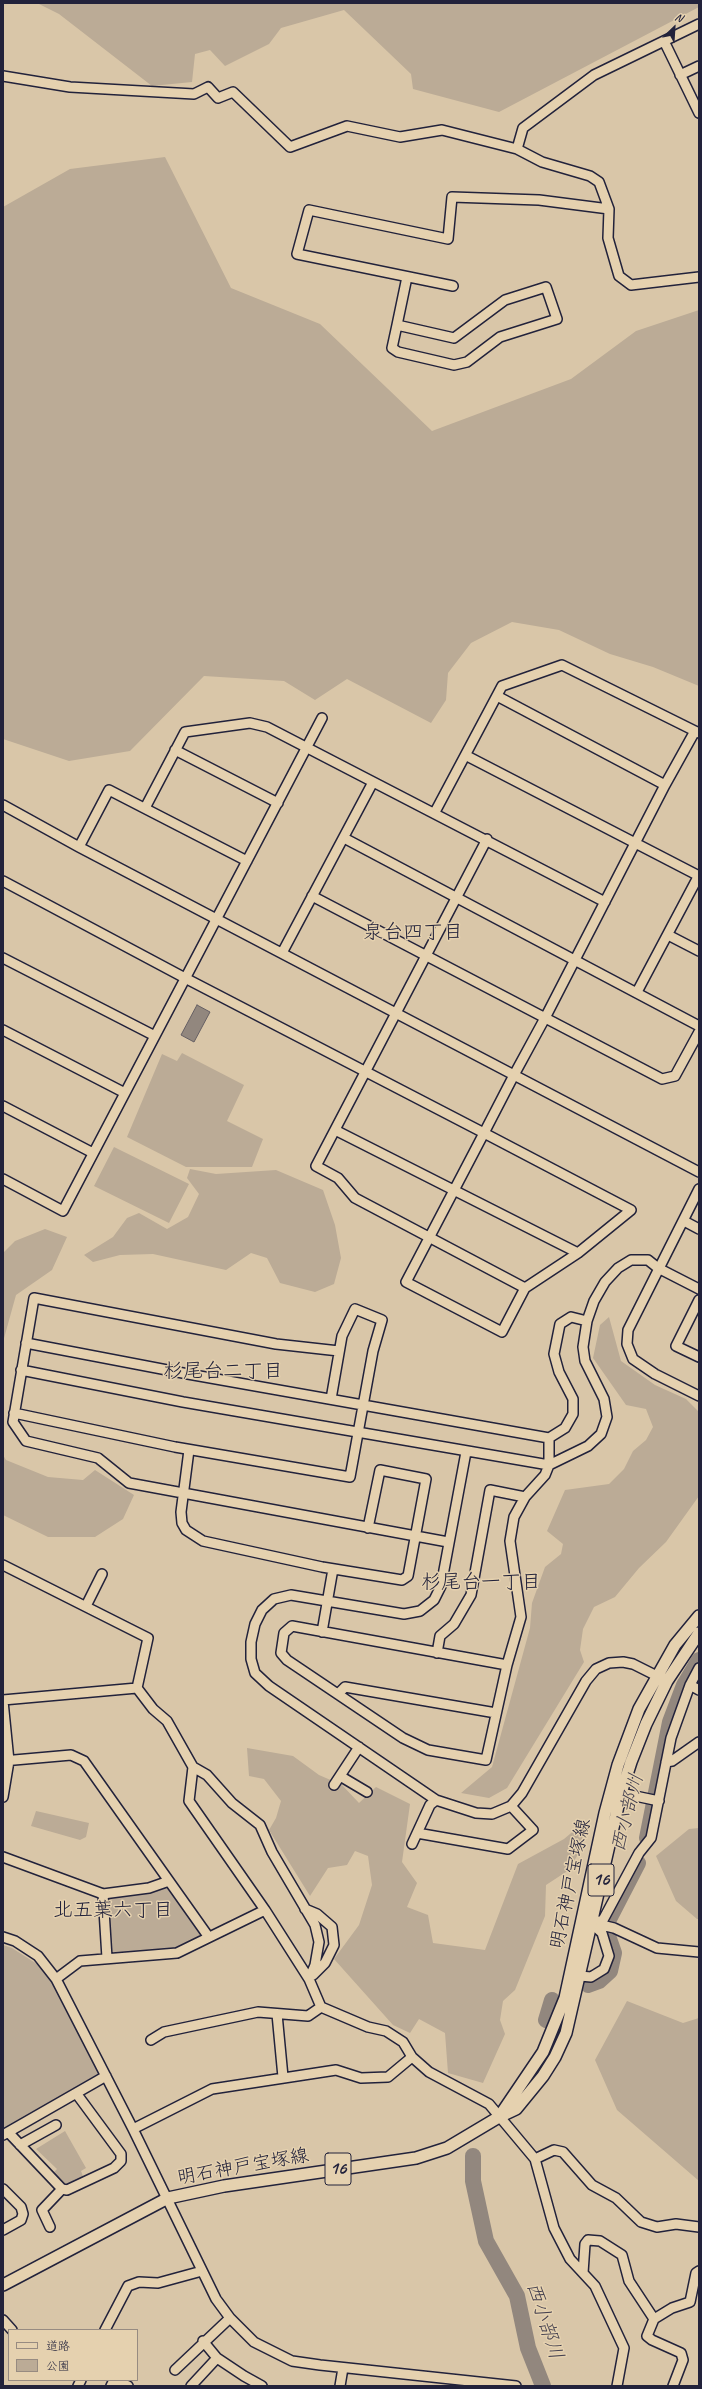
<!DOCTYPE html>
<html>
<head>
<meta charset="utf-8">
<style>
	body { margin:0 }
	#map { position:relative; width:702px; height:2389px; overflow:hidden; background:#d9c6a8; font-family:Caveat,"Klee One",sans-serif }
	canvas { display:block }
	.frame { position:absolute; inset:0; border:4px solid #22223b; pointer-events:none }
	.legend { position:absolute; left:8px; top:2329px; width:130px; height:52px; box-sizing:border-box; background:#e5d1af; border:1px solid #978b81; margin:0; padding:5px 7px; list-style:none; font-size:12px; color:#22223b }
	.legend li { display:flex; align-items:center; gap:8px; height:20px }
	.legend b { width:20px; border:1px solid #978b81 }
	.north { position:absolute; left:654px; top:8px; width:40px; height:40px; -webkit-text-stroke:3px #e5d1af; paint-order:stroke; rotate:25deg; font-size:11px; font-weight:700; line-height:16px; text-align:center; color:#22223b }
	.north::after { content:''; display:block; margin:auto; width:14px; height:18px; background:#22223b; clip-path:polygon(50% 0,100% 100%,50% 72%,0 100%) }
</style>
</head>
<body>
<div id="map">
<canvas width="702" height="2389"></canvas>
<div class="frame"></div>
<ul class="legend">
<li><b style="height:5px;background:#e5d1af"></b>道路</li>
<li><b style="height:11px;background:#bbab96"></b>公園</li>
</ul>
<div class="north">N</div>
</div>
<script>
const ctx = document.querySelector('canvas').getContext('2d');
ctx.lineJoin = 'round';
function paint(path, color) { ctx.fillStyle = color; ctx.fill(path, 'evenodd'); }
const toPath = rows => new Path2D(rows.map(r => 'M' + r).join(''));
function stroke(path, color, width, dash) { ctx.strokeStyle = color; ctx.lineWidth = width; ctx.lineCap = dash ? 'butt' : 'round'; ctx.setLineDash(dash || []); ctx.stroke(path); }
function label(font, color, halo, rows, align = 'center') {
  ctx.font = font + ' Caveat,"Klee One",sans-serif'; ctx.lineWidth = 3; ctx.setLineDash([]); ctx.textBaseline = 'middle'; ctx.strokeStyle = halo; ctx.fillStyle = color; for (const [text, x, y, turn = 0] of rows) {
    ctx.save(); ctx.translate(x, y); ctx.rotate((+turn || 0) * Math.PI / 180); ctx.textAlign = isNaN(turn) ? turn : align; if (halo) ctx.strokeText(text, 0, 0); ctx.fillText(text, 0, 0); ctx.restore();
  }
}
paint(toPath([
	[37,3,699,3,699,7,499,112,413,89,411,74,344,10,281,28,269,44,225,66,210,50,195,54,192,82,152,86,59,14],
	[165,157,231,288,320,324,432,431,571,379,636,331,699,310,699,686,653,667,610,654,559,630,512,622,471,643,448,673,446,700,431,723,347,679,315,700,284,681,204,676,130,751,69,761,3,739,3,207,70,169],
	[182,1053,244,1085,227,1121,263,1139,252,1167,186,1167,127,1137,162,1054,177,1061],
	[114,1147,189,1184,169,1223,94,1186],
	[190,1169,216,1174,276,1170,323,1190,335,1225,341,1258,334,1284,315,1292,280,1283,267,1258,251,1253,226,1270,153,1254,120,1255,93,1262,84,1255,113,1237,127,1218,139,1213,167,1229,188,1217,199,1194,187,1178],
	[45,1229,67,1237,52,1270,16,1295,3,1342,3,1253,15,1241],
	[609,1317,621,1361,655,1385,686,1399,699,1412,699,1496,666,1542,639,1568,615,1597,594,1607,583,1629,580,1650,584,1662,507,1788,489,1798,461,1793,492,1767,530,1628,532,1603,545,1567,561,1554,563,1544,547,1531,565,1490,609,1484,624,1469,633,1451,646,1440,653,1427,646,1409,626,1405,593,1358,600,1325],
	[3,1455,6,1460,48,1477,83,1480,95,1470,134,1495,123,1519,95,1537,48,1537,3,1515],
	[247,1748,293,1756,319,1775,342,1785,359,1803,376,1787,410,1804,402,1862,417,1883,407,1907,428,1915,433,1943,485,1950,518,1864,564,1839,583,1823,582,1847,569,1870,546,1885,545,1916,515,1990,503,2001,500,2020,505,2034,483,2083,448,2073,445,2033,419,2019,410,2033,393,2025,334,1959,359,1925,372,1885,368,1856,355,1851,347,1865,328,1868,310,1896,269,1830,276,1818,281,1801,264,1779,249,1776],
	[36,1811,89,1823,86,1837,80,1840,31,1826],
	[699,1828,699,1919,697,1919,676,1901,656,1856,689,1829],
	[168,1884,201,1932,198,1939,177,1950,115,1954,111,1950,106,1902,111,1897,150,1893],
	[3,1945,12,1948,37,1964,53,1984,100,2075,3,2131],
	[627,2001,683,2023,699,2018,699,2181,617,2110,595,2060],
	[65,2131,86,2168,81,2171,84,2179,67,2187,62,2185,51,2175,57,2169,36,2149]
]), '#bbab96');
const water = toPath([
	[197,1005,210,1012,194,1042,181,1035,197,1005]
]);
paint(water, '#92877e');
stroke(water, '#655f63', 1);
stroke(toPath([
	[647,1838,670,1722,684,1685,699,1660],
	[588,1985,599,1981,610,1971,614,1953,607,1933,608,1921,638,1863],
	[546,2020,552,2000],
	[473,2156,473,2181,486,2241,517,2296,528,2348,543,2386]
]), '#92877e', 16);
const minor = toPath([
	[664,41,699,113],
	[680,75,699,66],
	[3,76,70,87,194,94,208,87,218,98,233,92,290,147,347,126,400,137,442,130,517,149,542,162,590,176,599,182,609,209,608,238,619,276,631,285,699,277],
	[517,149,523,128,594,75,699,24],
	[453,286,297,254,309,210,448,239,452,197,539,200,609,209],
	[397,325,454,338,505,300,546,287,557,319,500,337,467,362,454,365,398,352,392,348,397,325,407,277],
	[497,696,665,785],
	[175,750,278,803],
	[467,756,699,876],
	[3,805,79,847,699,1172],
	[145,808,185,732,250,723,267,727,605,902],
	[435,812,502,686,562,665,699,733],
	[344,838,699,1026],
	[487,839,316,1166,338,1178,355,1198,525,1288],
	[79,847,109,790,247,861],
	[3,881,185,978,484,1133,631,1210,578,1253,525,1288,502,1332,406,1282,484,1133,514,1075,545,1018,665,785,695,731],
	[312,896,662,1079,675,1076,699,1032],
	[668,935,699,951],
	[282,953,373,782],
	[3,958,155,1036],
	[637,992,699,875],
	[3,1030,125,1093],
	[3,1106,93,1153],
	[335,1130,578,1253],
	[3,1179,63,1211,322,718],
	[699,1189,628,1330,627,1344,633,1359,655,1374,699,1396],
	[684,1221,699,1229],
	[699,1300,676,1346,699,1357],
	[26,1343,188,1374,549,1438,565,1428,573,1414,573,1399,559,1372,554,1354,560,1324,571,1317,587,1321],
	[339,1351,276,1344,34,1298,13,1422,26,1441,98,1458,129,1483,448,1542],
	[21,1370,183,1402,549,1465,588,1446,601,1434,607,1417,604,1399,585,1361,583,1347,587,1321,594,1301,605,1282,618,1268,631,1260,648,1260,658,1268,699,1289],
	[14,1413,175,1447,350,1477,373,1351,382,1320,355,1309,342,1336,331,1399],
	[189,1450,181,1512,182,1523,186,1530,203,1541,322,1567,402,1580,408,1576,426,1479,380,1470,368,1528],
	[466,1452,441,1586,434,1600,420,1611,404,1614,291,1595,274,1599,262,1610,255,1624,251,1642,251,1659,255,1673,269,1686,436,1800,476,1813,492,1814,511,1806,522,1793,586,1681,596,1669,609,1663,623,1662,633,1664,657,1676],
	[3,1565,148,1638,137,1688],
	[86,1606,102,1574],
	[322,1632,333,1569],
	[437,1653,440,1636,454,1624,471,1595,490,1490,525,1497],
	[507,1665,486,1760,428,1750,403,1738,287,1660,281,1653,284,1633,292,1626,507,1665,521,1617,510,1541,514,1517,525,1497,545,1475,549,1465,549,1438],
	[690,1685,699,1690],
	[137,1688,153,1709,167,1721,193,1767,189,1801,265,1910,309,1979,321,2007,368,2027,386,2031,403,2042,412,2057,429,2072,489,2104,535,2159,554,2228,570,2259,595,2286,624,2348,617,2386],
	[338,1694,345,1687,496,1713],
	[3,1700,137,1688],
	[3,1701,9,1761,3,1797],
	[3,1761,71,1755,84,1761,208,1936],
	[666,1762,672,1761,699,1742],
	[193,1767,207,1775,232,1803,260,1825,272,1852,315,1925,319,1942,315,1965,309,1979],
	[340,1776,367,1792],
	[334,1785,359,1747],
	[621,1793,659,1801],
	[417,1833,508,1849,533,1830,511,1806],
	[412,1844,430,1805,436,1800],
	[3,1857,103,1894,149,1888,169,1881],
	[103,1894,107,1958],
	[305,1909,317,1914,332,1927,334,1945,325,1963,313,1975],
	[591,1923,603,1920,639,1853,651,1838,671,1738,690,1685,699,1668],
	[593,1923,614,1928,657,1948,699,1952],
	[3,1937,15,1941,38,1956,56,1979,133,2129,216,2299,230,2318,254,2342,292,2361,320,2365,516,2386],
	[580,1976,591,1977,604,1969,609,1956,602,1933,591,1923],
	[56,1979,80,1961,177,1953,265,1910],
	[277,2014,283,2077],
	[151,2040,164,2032,258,2012,308,2016,321,2007],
	[133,2129,212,2089,336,2070,361,2078,388,2077,412,2057],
	[8,2132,62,2189,67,2190,114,2168,121,2161,121,2154,76,2093],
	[3,2135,106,2076],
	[20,2145,56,2125],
	[535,2159,554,2150,563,2152,592,2185,616,2198,641,2222,657,2227,676,2224,699,2227],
	[3,2189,21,2207,23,2214,21,2220,3,2230],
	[50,2227,42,2210,62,2189],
	[583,2273,585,2244,588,2240,600,2241,622,2255,629,2281,654,2319],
	[3,2320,12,2330],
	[105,2330,128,2286,139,2282,158,2283,202,2271],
	[203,2341,217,2358,244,2376,262,2386],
	[175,2370,230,2318],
	[78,2386,81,2380],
	[111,2386,114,2380,128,2386],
	[191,2386,217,2358],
	[340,2386,343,2368],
	[673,2386,683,2360,681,2353,652,2340,647,2336,654,2319,672,2308,690,2302,696,2273,699,2271]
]);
const major = toPath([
	[499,2117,543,2052,565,1998,605,1813,618,1765,639,1709,675,1645,699,1616],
	[3,2285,168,2198,224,2186,416,2158,447,2148,499,2117,516,2109,543,2076,555,2057,566,2033,621,1793,631,1762,646,1724,667,1681,699,1633]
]);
stroke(minor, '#22223b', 12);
stroke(major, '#22223b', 14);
stroke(minor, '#e5d1af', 9);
stroke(major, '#e5d1af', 11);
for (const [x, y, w] of [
	[601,1880,26],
	[338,2169,26]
]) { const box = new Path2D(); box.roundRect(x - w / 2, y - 16, w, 32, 3); ctx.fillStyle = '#e5d1af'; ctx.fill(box); stroke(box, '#22223b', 1); }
label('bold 18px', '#22223b', null, [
	["16",601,1880],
	["16",338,2169]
]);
label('19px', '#22223b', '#e5d1af', [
	["明石神戸宝塚線",571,1884,-78],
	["明石神戸宝塚線",243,2167,-10]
]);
label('20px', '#22223b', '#e5d1af', [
	["泉台四丁目",413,933],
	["杉尾台二丁目",223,1372],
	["杉尾台一丁目",481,1583],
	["北五葉六丁目",113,1911]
]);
label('italic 20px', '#44404f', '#e5d1af', [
	["西小部川",628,1813,-76],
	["西小部川",544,2321,72]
]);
</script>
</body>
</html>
